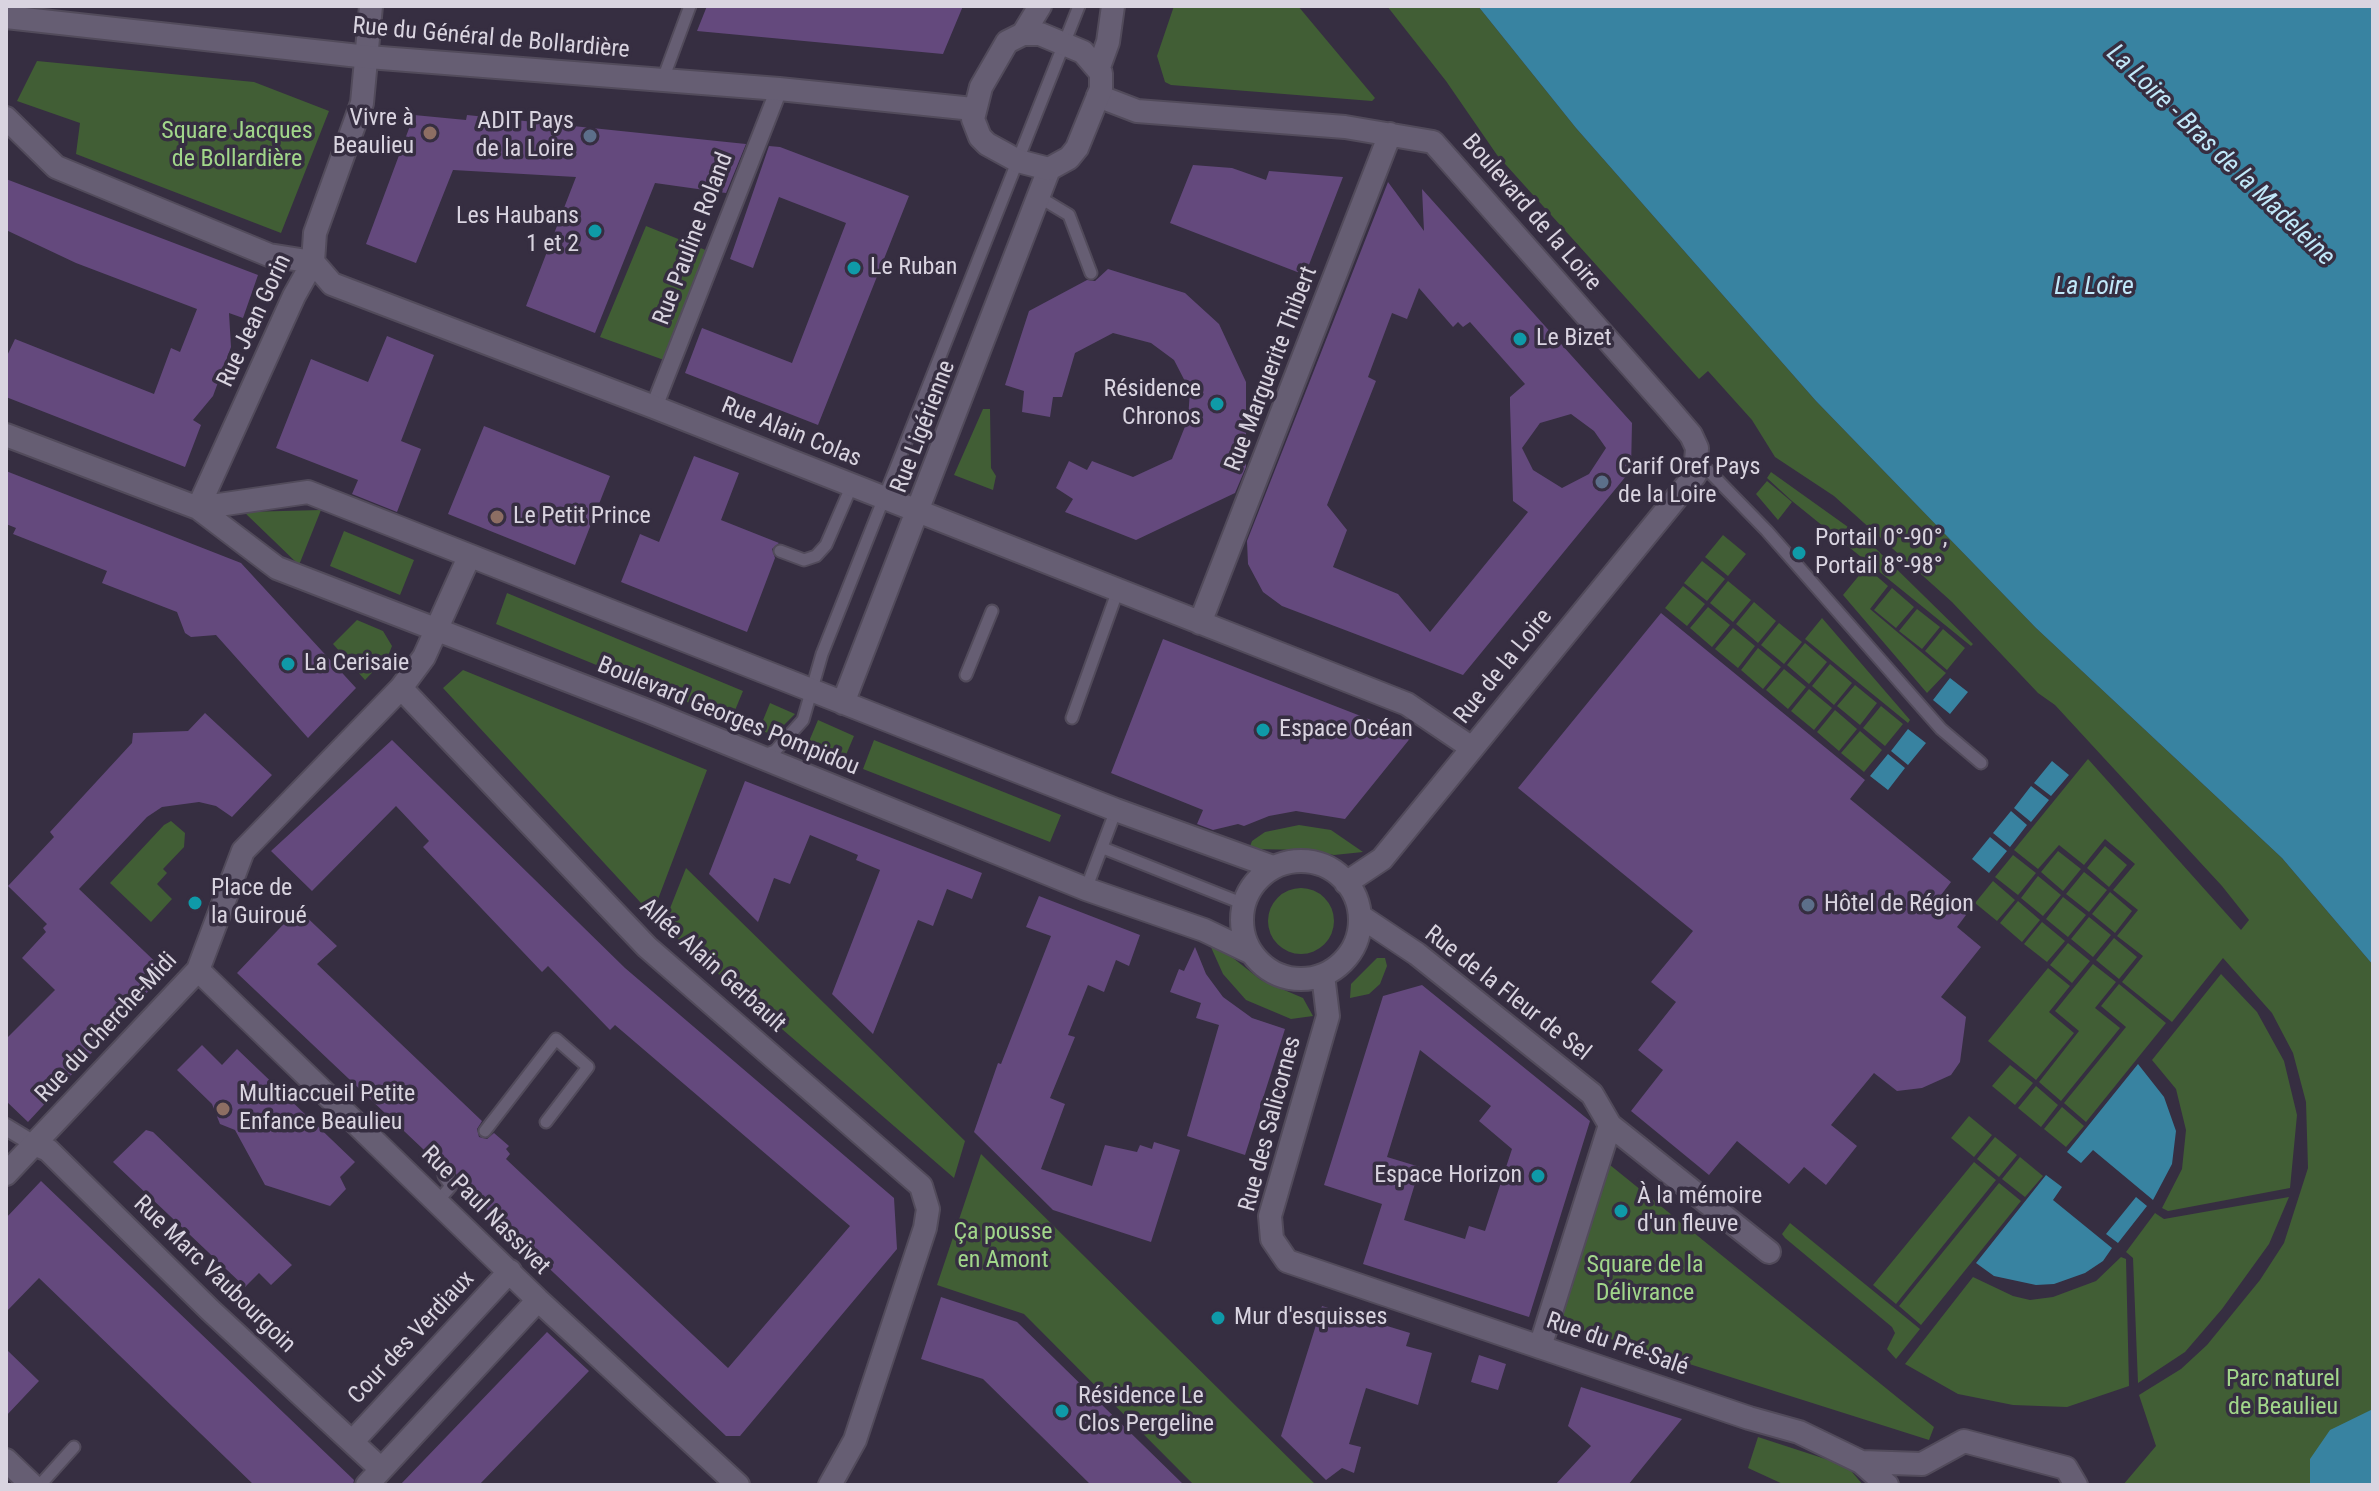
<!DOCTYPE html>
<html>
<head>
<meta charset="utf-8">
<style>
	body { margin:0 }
	#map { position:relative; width:2379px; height:1491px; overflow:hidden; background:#362e41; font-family:"Roboto Condensed",sans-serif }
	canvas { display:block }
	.frame { position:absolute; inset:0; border:8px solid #d9d4e0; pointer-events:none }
</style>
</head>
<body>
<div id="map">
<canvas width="2379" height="1491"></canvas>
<div class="frame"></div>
</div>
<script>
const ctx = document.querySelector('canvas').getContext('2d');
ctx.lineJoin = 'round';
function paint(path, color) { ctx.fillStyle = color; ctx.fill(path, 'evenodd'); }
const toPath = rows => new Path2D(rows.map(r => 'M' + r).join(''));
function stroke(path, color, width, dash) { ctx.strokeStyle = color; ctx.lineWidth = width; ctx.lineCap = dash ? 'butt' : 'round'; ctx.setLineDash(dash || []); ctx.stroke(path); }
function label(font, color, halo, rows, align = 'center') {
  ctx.font = font + ' "Roboto Condensed",sans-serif'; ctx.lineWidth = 7; ctx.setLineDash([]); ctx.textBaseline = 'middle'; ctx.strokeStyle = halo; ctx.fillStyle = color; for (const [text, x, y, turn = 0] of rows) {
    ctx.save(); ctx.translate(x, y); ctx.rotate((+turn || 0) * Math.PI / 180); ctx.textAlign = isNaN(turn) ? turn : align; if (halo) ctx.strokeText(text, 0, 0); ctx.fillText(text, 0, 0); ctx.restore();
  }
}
paint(toPath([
	[1174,6,1298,6,1375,98,1372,101,1171,85,1165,82,1157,56],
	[1387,6,1478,6,1576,128,1816,401,2036,628,2282,858,2373,965,2373,1485,2123,1485,2156,1446,2139,1395,2181,1369,2207,1345,2260,1280,2284,1243,2308,1168,2306,1102,2293,1053,2272,1013,2223,958,2172,1022,2122,982,2143,956,2117,936,2138,910,2113,890,2135,864,2105,839,2084,865,2059,845,2038,869,2014,850,2088,759,2241,930,2249,920,2222,886,2055,705,2038,693,1952,602,1834,496,1775,457,1752,420,1708,371,1699,379,1497,155,1446,81],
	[37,61,254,82,329,111,281,233,76,154,80,123,17,101],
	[646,226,708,251,664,360,600,337],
	[983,409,990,409,991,468,996,476,993,490,954,475],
	[1771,472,1869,542,1973,644,1971,646,1792,501,1767,478],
	[1767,481,1792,502,1778,520,1756,494],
	[321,510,299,565,244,512],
	[344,531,414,560,400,595,330,566],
	[1723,535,1746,554,1728,576,1705,557],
	[1702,561,1725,579,1707,601,1684,583],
	[1866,567,1888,586,1870,609,1946,673,1927,693,1843,595],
	[1728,581,1751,600,1733,622,1710,603],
	[1683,586,1705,604,1687,626,1665,608],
	[1892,588,1914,607,1896,628,1874,610],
	[507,593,743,691,731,720,496,624],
	[1754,602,1776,621,1758,643,1736,624],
	[1708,607,1730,625,1712,647,1690,628],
	[1917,609,1940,627,1922,649,1899,631],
	[1822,618,1910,720,1908,723,1805,639],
	[357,620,383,631,392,646,388,656,365,680,333,644],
	[1779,623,1802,642,1784,664,1761,645],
	[1733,628,1755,646,1738,668,1715,649],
	[1943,629,1965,648,1947,670,1925,651],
	[1805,643,1827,662,1809,684,1787,665],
	[1758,648,1781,667,1763,689,1741,670],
	[1830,664,1852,683,1834,705,1812,686],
	[1784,669,1806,687,1788,709,1766,690],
	[463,670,707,770,652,915,443,688],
	[1855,685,1877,703,1860,725,1837,706],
	[1809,689,1832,708,1814,730,1791,711],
	[770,703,795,714,774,735,759,730],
	[1881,706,1903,724,1885,746,1863,728],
	[1835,710,1857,729,1839,751,1817,732],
	[818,720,854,736,843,762,807,746],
	[1860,731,1882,750,1864,772,1841,753],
	[874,740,1061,815,1050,842,863,769],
	[171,821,185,833,184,847,163,869,167,873,157,884,172,899,151,922,110,883,164,825],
	[1299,825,1331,830,1363,852,1334,855,1310,850,1249,849,1252,841,1265,832],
	[2105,846,2127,865,2109,887,2087,868],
	[2058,851,2081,869,2063,891,2041,872],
	[2013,855,2036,873,2018,895,1995,877],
	[686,868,965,1141,954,1178,663,926],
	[2084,872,2107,890,2089,912,2066,894],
	[2038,876,2061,895,2043,916,2021,898],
	[1993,881,2015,900,1997,921,1975,903],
	'1268 921a33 33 0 1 1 66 0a33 33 0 1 1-66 0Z',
	[2110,892,2132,911,2115,933,2092,914],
	[2063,897,2086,915,2068,937,2046,919],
	[2018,901,2040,920,2022,942,2000,923],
	[2089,917,2111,935,2093,957,2071,939],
	[2042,922,2065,941,2047,962,2024,944],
	[2114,938,2137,957,2119,979,2096,960],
	[2068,943,2090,961,2072,983,2050,965],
	[1210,945,1233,958,1261,980,1303,998,1313,1016,1291,1019,1246,1000,1223,974],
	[1377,958,1385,958,1387,966,1380,984,1369,994,1350,998,1351,984],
	[2093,964,2116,982,2095,1008,2120,1028,2061,1101,2039,1082,2079,1031,2055,1011],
	[2048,968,2070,986,2049,1012,2074,1033,2036,1080,1988,1041],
	[2221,974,2257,1012,2284,1061,2297,1115,2290,1188,2168,1211,2162,1208,2182,1169,2186,1130,2176,1089,2152,1060],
	[2119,984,2166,1023,2086,1122,2064,1103,2126,1027,2101,1006],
	[2010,1065,2033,1083,2015,1105,1992,1086],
	[2036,1086,2058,1105,2041,1127,2018,1108],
	[2062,1107,2084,1126,2066,1147,2044,1129],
	[1969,1116,1992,1135,1974,1157,1951,1138],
	[1995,1137,2017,1155,1999,1177,1977,1159],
	[981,1154,1082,1254,1316,1485,1194,1485,1024,1314,937,1285],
	[2020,1157,2043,1176,2025,1197,2002,1179],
	[1974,1162,1996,1180,1896,1304,1873,1285],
	[1610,1165,1934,1427,1929,1440,1560,1323],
	[1999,1183,2021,1201,1921,1325,1899,1306],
	[2289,1197,2269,1244,2222,1309,2185,1352,2138,1383,2133,1258,2126,1252,2155,1213,2164,1219],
	[1790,1223,1920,1329,1896,1359,1887,1349,1895,1333,1892,1327,1785,1238,1782,1234],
	[2121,1257,2126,1259,2129,1386,2067,1407,2013,1405,1958,1394,1905,1364,1973,1277,2013,1296,2030,1300,2053,1297,2096,1281],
	[1758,1437,1847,1466,1863,1485,1785,1485,1748,1468]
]), '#415e35');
paint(toPath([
	[1478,6,2373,6,2373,965,2282,858,2036,628,1816,401,1576,128],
	[1950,678,1968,692,1950,714,1933,700],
	[1908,729,1926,743,1908,765,1891,751],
	[1888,754,1905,768,1888,790,1870,776],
	[2052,761,2069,775,2051,796,2034,783],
	[2031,786,2049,800,2031,822,2014,808],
	[2011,811,2027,825,2010,847,1993,833],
	[1990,837,2007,851,1989,873,1972,859],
	[2138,1064,2164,1097,2176,1131,2172,1164,2153,1200,2093,1150,2081,1163,2067,1152],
	[2046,1175,2062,1187,2053,1200,2112,1248,2103,1261,2085,1273,2054,1284,2036,1285,1994,1276,1976,1263],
	[2136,1197,2147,1206,2118,1243,2106,1234],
	[2373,1409,2373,1485,2310,1485,2310,1459,2330,1430]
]), '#3883a1');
paint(toPath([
	[707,6,963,6,943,54,697,31],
	[414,115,466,120,467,115,746,144,726,193,655,183,595,333,526,306,576,177,453,170,416,263,366,244],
	[769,146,780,147,909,196,818,425,685,373,702,328,792,363,846,223,779,197,753,268,730,259],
	[1193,165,1232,168,1266,180,1269,171,1343,177,1305,275,1170,223],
	[6,179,258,275,243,318,229,313,231,347,213,396,193,420,201,425,185,467,6,397,6,358,15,339,154,394,171,348,180,352,197,309,76,263,6,230],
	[1388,182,1424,231,1422,189,1632,423,1631,470,1463,675,1282,606,1263,592,1248,564,1247,541],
	[1419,288,1453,327,1458,322,1463,327,1470,322,1525,384,1510,397,1510,405,1513,501,1528,512,1430,632,1398,594,1333,567,1347,530,1327,505,1376,381,1368,377,1392,313,1407,319],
	[1571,414,1594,431,1606,448,1589,474,1562,488,1533,470,1522,448,1540,423],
	[1108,269,1185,293,1219,324,1246,382,1246,467,1235,493,1136,540,1065,512,1073,499,1056,488,1069,461,1087,470,1092,461,1133,477,1172,459,1188,419,1190,391,1174,360,1151,343,1113,333,1075,353,1062,397,1053,397,1050,417,1022,412,1024,391,1005,385,1029,311,1087,280,1095,281],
	[387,336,434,355,401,441,421,449,397,512,352,494,358,480,276,448,311,359,368,382],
	[484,426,610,476,575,565,448,514],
	[694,456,739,473,721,520,779,543,772,549,775,558,747,632,621,582,640,534,659,542],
	[6,471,241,563,356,688,308,738,216,635,191,637,185,633,177,612,102,583,107,571,13,534,16,528,6,524],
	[1661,613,1865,780,1850,799,1951,882,1941,895,1966,915,1957,927,1981,947,1941,997,1966,1017,1960,1062,1951,1075,1922,1088,1897,1091,1874,1073,1831,1125,1857,1146,1826,1185,1804,1167,1789,1184,1737,1141,1709,1175,1631,1111,1663,1070,1638,1050,1676,1002,1651,982,1693,931,1518,788],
	[1163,639,1412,736,1345,819,1296,811,1269,816,1244,826,1238,824,1213,830,1197,824,1203,810,1111,773],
	[205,713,272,775,232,817,216,806,199,802,162,807,147,817,79,889,166,972,28,1122,6,1101,6,1039,55,990,22,958,46,932,43,928,47,924,8,886,54,837,50,832,132,743,133,733,188,731],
	[392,740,625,968,894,1198,897,1249,740,1436,726,1436,459,1183,454,1167,442,1167,237,973,298,909,337,946,317,964,482,1121,477,1129,479,1137,487,1139,494,1133,509,1146,506,1149,510,1154,506,1159,728,1368,850,1226,615,1025,610,1030,548,966,542,972,423,847,429,841,396,806,312,891,271,851],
	[745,781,982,873,972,899,947,889,933,926,918,920,873,1034,832,994,880,870,856,860,858,855,810,835,790,884,774,878,758,922,709,874],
	[1039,896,1140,935,1129,966,1116,960,1104,992,1088,985,1068,1035,1075,1037,1050,1098,1065,1104,1041,1169,1092,1186,1105,1145,1137,1152,1140,1145,1152,1149,1154,1142,1180,1150,1151,1242,1053,1210,974,1132,998,1063,1001,1064,1051,936,1026,927],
	[1195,947,1206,974,1223,997,1252,1018,1285,1029,1245,1155,1187,1136,1219,1025,1196,1018,1201,1003,1170,992,1179,969,1184,971],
	[1422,985,1590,1121,1529,1317,1363,1264,1382,1204,1324,1185,1383,996],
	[1420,1050,1491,1106,1479,1121,1512,1149,1485,1231,1469,1226,1465,1239,1404,1220,1420,1167,1387,1157],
	[202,1045,222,1065,237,1049,355,1162,340,1177,346,1189,330,1206,265,1185,235,1130,220,1124,212,1104,177,1070],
	[146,1130,153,1132,292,1265,271,1285,259,1273,245,1287,113,1162],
	[41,1181,354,1480,353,1485,254,1485,39,1278,6,1312,6,1218],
	[941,1297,1017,1322,1184,1485,1091,1485,983,1379,921,1359],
	[1322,1306,1410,1333,1406,1346,1432,1353,1418,1405,1366,1388,1349,1444,1361,1447,1354,1473,1342,1468,1326,1480,1281,1436],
	[547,1332,589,1371,479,1485,400,1485],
	[6,1349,39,1381,6,1416],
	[1479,1355,1506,1364,1498,1390,1471,1382],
	[1581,1387,1682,1419,1628,1485,1555,1485,1591,1446,1568,1426]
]), '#64497d');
const service = toPath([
	[663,79,690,6],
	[1039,197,1069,215,1091,273],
	[1699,461,1767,531,1941,729,1981,763],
	[780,551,804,560,816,556,826,545,852,485],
	[966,675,992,611],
	[1072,718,1118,590],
	[764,755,775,751,803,720,822,654,1079,6],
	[1103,848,1244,904],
	[1086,889,1116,810],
	[485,1131,556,1039,588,1067,546,1122],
	[438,1201,451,1186,444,1176,448,1173],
	[40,1485,74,1447]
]);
const pedestrian = toPath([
	[654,407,779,89],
	[6,1127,34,1144]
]);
const minor = toPath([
	[1098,96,1137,111,1345,127,1433,142,1668,408,1691,435,1697,448,1695,475,1382,859,1346,883],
	[6,118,56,167,269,255,313,262],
	[313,262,332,284,654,407,1407,704,1472,748],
	[6,435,198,508,277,568,650,712,1086,889,1204,930,1252,953],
	[198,508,308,492,1116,810,1273,867],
	[198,508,294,296,313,262,315,233,362,103,371,6],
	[1200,623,1390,134],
	[401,688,647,947,921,1186,928,1209,925,1228,855,1440,830,1485],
	[843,703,1049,169],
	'1242 920a59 59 0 1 1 118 0a59 59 0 1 1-118 0Z',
	[1360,916,1417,954,1592,1094,1610,1125,1769,1252],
	[198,970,538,1300,738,1485],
	[1323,975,1328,1016,1270,1216,1272,1239,1287,1261,1749,1418,1799,1432,1861,1462,1887,1485],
	[34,1144,48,1150,210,1310,381,1469],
	[6,1174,198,970,243,851,401,688,424,657,469,557],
	[1540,1347,1610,1125],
	[353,1441,510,1271],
	[6,1460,32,1485],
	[1861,1462,1922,1464,1964,1441,2066,1468,2076,1485],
	[367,1485,538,1300]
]);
const tertiary = toPath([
	[6,17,368,57,779,89,973,109],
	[1023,34,1040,34,1083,52,1101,73,1101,89,1077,148,1069,158,1049,169,1018,161,987,144,980,137,973,119,981,87,1007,42,1023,34],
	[1023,34,1040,6],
	[1099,67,1108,42,1113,6]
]);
stroke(service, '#524b5b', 15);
stroke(pedestrian, '#524b5b', 20);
stroke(minor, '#524b5b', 26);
stroke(tertiary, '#524b5b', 26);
stroke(service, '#665e73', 11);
stroke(pedestrian, '#665e73', 16);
stroke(minor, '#665e73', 22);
stroke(tertiary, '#665e73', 22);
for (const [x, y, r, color] of [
	[430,133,8,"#8d6e63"],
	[590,136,8,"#5c6f8a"],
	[595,231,8,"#0f9aa8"],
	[854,268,8,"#0f9aa8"],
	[1520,339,8,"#0f9aa8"],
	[1217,404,8,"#0f9aa8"],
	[1602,482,8,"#5c6f8a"],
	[497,517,8,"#8d6e63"],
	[1799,553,8,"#0f9aa8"],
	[288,664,8,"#0f9aa8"],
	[1263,730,8,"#0f9aa8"],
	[195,903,8,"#0f9aa8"],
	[1808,905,8,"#5c6f8a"],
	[223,1109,8,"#8d6e63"],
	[1538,1176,8,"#0f9aa8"],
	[1621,1211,8,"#0f9aa8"],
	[1218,1318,8,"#0f9aa8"],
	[1062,1411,8,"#0f9aa8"]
]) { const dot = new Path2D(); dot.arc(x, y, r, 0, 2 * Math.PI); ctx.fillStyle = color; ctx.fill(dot); stroke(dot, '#362e41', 3); }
label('24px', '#d9d4e0', '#362e41', [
	["Rue du Général de Bollardière",491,39,5],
	["Boulevard de la Loire",1531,213,49],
	["Rue Pauline Roland",694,239,-69],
	["Rue Jean Gorin",255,321,-65],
	["Rue Marguerite Thibert",1272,369,-69],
	["Rue Ligérienne",924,427,-69],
	["Rue Alain Colas",791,433,22],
	["Rue de la Loire",1504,667,-51],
	["Boulevard Georges Pompidou",728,717,22],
	["Allée Alain Gerbault",712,966,42],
	["Rue de la Fleur de Sel",1507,994,38],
	["Rue du Cherche-Midi",107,1028,-47],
	["Rue des Salicornes",1271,1124,-75],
	["Rue Paul Nassivet",485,1211,45],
	["Rue Marc Vaubourgoin",214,1275,44],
	["Cour des Verdiaux",412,1338,-47],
	["Rue du Pré-Salé",1617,1345,19]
]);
label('24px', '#d9d4e0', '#362e41', [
	["Vivre à",414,119,"right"],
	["Beaulieu",414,147,"right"],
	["ADIT Pays",574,122,"right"],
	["de la Loire",574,150,"right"],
	["Les Haubans",579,217,"right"],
	["1 et 2",579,245,"right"],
	["Le Ruban",870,268],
	["Le Bizet",1536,339],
	["Résidence",1201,390,"right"],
	["Chronos",1201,418,"right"],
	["Carif Oref Pays",1618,468],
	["de la Loire",1618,496],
	["Le Petit Prince",513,517],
	["Portail 0°-90°,",1815,539],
	["Portail 8°-98°",1815,567],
	["La Cerisaie",304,664],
	["Espace Océan",1279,730],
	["Place de",211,889],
	["la Guiroué",211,917],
	["Hôtel de Région",1824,905],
	["Multiaccueil Petite",239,1095],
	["Enfance Beaulieu",239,1123],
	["Espace Horizon",1522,1176,"right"],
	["À la mémoire",1637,1197],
	["d'un fleuve",1637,1225],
	["Mur d'esquisses",1234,1318],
	["Résidence Le",1078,1397],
	["Clos Pergeline",1078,1425]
], 'left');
label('24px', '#a1d68a', '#362e41', [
	["Square Jacques",237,132],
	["de Bollardière",237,160],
	["Ça pousse",1003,1233],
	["en Amont",1003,1261],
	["Square de la",1645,1266],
	["Délivrance",1645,1294],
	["Parc naturel",2283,1380],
	["de Beaulieu",2283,1408]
]);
label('italic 26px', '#c1e8f9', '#362e41', [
	["La Loire - Bras de la Madeleine",2220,156,44],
	["La Loire",2094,287]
]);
</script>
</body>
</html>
